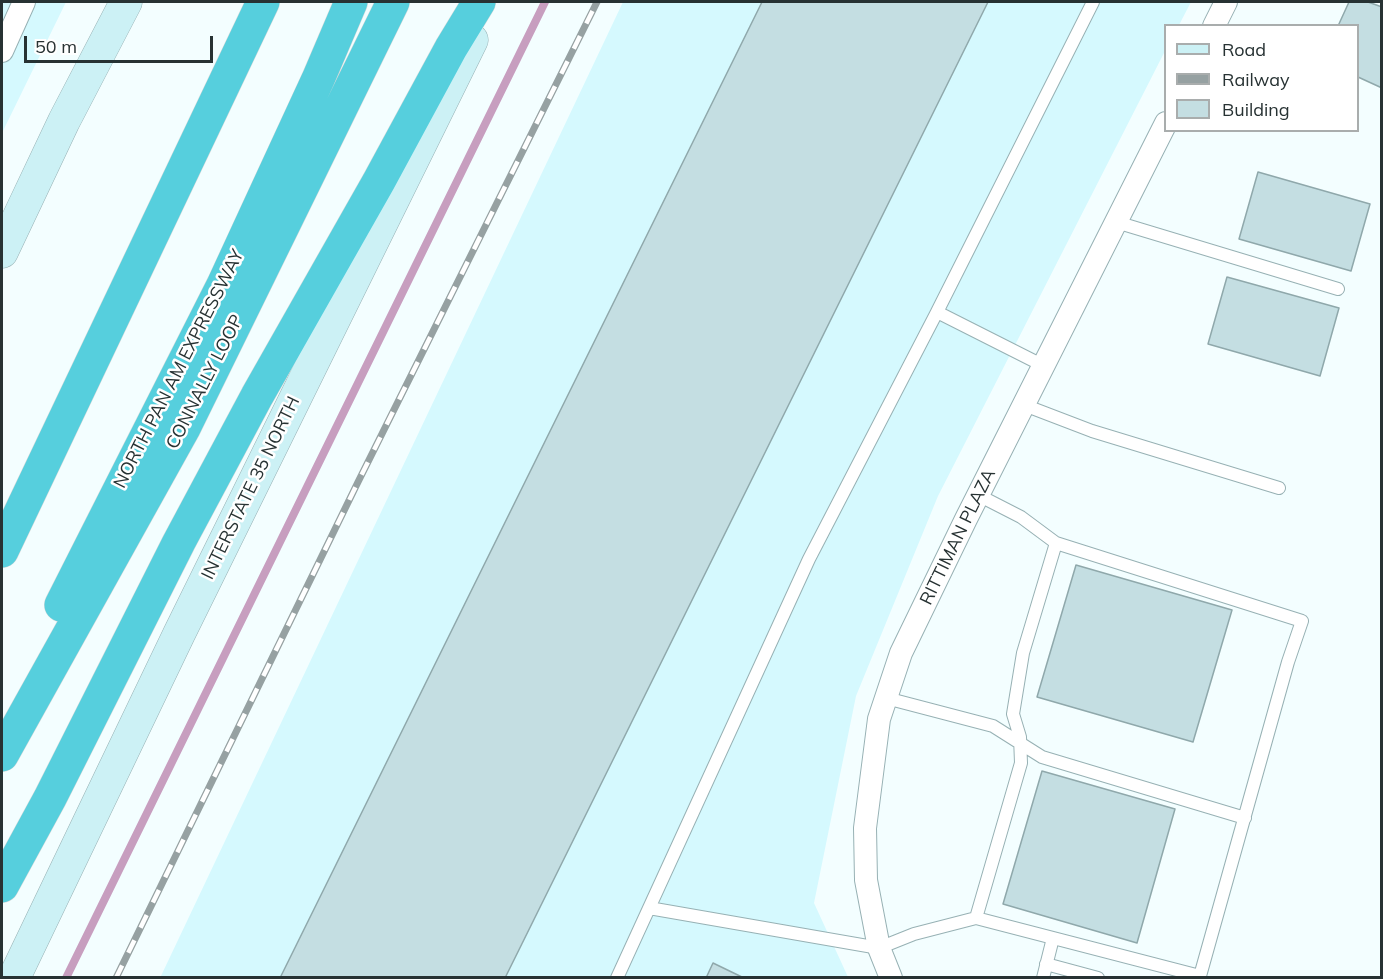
<!DOCTYPE html>
<html>
<head>
<meta charset="utf-8">
<style>
	body { margin:0 }
	#map { position:relative; width:1383px; height:979px; overflow:hidden; background:#f3feff; font-family:Mulish,sans-serif }
	canvas { display:block }
	.frame { position:absolute; inset:0; border:3px solid #273233; pointer-events:none }
	.legend { position:absolute; left:1164px; top:24px; width:195px; height:108px; box-sizing:border-box; background:#fff; border:2px solid #a9adad; margin:0; padding:8px 10px; list-style:none; font-size:18px; color:#273233 }
	.legend li { display:flex; align-items:center; gap:12px; height:30px }
	.legend b { width:30px; border:2px solid #a9adad }
	.scale { position:absolute; left:24px; top:36px; width:189px; height:27px; box-sizing:border-box; border:3px solid #273233; border-top:0; padding-left:8px; font-size:18px; line-height:21px; white-space:nowrap; color:#273233; -webkit-text-stroke:4px #fff; paint-order:stroke }
</style>
</head>
<body>
<div id="map">
<canvas width="1383" height="979"></canvas>
<div class="frame"></div>
<ul class="legend">
<li><b style="height:8px;background:#ccf1f5"></b>Road</li>
<li><b style="height:8px;background:#96a1a2"></b>Railway</li>
<li><b style="height:16px;background:#c4dee2"></b>Building</li>
</ul>
<div class="scale">50 m</div>
</div>
<script>
const ctx = document.querySelector('canvas').getContext('2d');
ctx.lineJoin = 'round';
function paint(path, color) { ctx.fillStyle = color; ctx.fill(path, 'evenodd'); }
const toPath = rows => new Path2D(rows.map(r => 'M' + r).join(''));
function stroke(path, color, width, dash) { ctx.strokeStyle = color; ctx.lineWidth = width; ctx.lineCap = dash ? 'butt' : 'round'; ctx.setLineDash(dash || []); ctx.stroke(path); }
function label(font, color, halo, rows, align = 'center') {
  ctx.font = font + ' Mulish,sans-serif'; ctx.lineWidth = 5; ctx.setLineDash([]); ctx.textBaseline = 'middle'; ctx.strokeStyle = halo; ctx.fillStyle = color; for (const [text, x, y, turn = 0] of rows) {
    ctx.save(); ctx.translate(x, y); ctx.rotate((+turn || 0) * Math.PI / 180); ctx.textAlign = isNaN(turn) ? turn : align; if (halo) ctx.strokeText(text, 0, 0); ctx.fillText(text, 0, 0); ctx.restore();
  }
}
paint(toPath([
	[2,2,66,2,2,133],
	[623,2,1191,2,1179,25,1166,26,1165,51,938,496,856,696,814,903,848,977,160,978]
]), '#d5f9fe');
stroke(toPath([
	[66,978,545,2]
]), '#c79ebf', 8);
const building = toPath([
	[762,2,988,2,505,978,280,978,762,2],
	[1349,2,1368,2,1382,7,1382,88,1358,77,1358,26,1338,26,1349,2],
	[1258,172,1370,204,1351,271,1239,239,1258,172],
	[1227,277,1339,308,1320,376,1208,344,1227,277],
	[1076,565,1232,610,1193,742,1037,697,1076,565],
	[1042,771,1175,809,1137,943,1003,904,1042,771],
	[713,963,744,978,706,978,713,963]
]);
paint(building, '#c4dee2');
stroke(building, '#8fa8ab', 1.5);
const service = toPath([
	[1116,222,1338,289],
	[1044,366,937,312,1093,2],
	[1024,405,1092,431,1279,488],
	[886,698,993,726,1042,757,1245,818],
	[649,908,879,948,914,934,976,918,1200,976,1288,662,1302,621,1056,543,1021,517,978,495],
	[976,918,1021,763,1020,737,1013,714,1023,653,1056,543],
	[1046,964,1098,978],
	[617,978,809,559,937,312],
	[1043,978,1053,938]
]);
const minor = toPath([
	[1214,26,1226,2],
	[2,51,24,2],
	[891,978,879,948,866,880,865,828,879,719,901,653,966,519,1166,123]
]);
const secondary = toPath([
	[2,252,64,121,126,2],
	[14,978,179,634,472,40]
]);
const motorway = toPath([
	[2,551,263,2],
	[61,605,223,285,319,77,351,2],
	[2,755,184,428,393,2],
	[2,886,50,798,179,542,257,396,379,181,451,48,479,2]
]);
stroke(service, '#97b1b4', 14);
stroke(minor, '#97b1b4', 24);
stroke(secondary, '#97b1b4', 33);
stroke(motorway, '#d8dada', 34);
stroke(service, '#fff', 12);
stroke(minor, '#fff', 22);
stroke(secondary, '#ccf1f5', 32);
stroke(motorway, '#56cfdd', 33);
const rail = toPath([
	[116,978,358,482,597,2]
]);
stroke(rail, '#96a1a2', 7);
stroke(rail, '#fff', 4.5, [14]);
label('18px', '#273233', '#fff', [
	["NORTH PAN AM EXPRESSWAY",179,369,-63],
	["CONNALLY LOOP",205,382,-63],
	["INTERSTATE 35 NORTH",251,488,-64],
	["RITTIMAN PLAZA",958,537,-64]
]);
</script>
</body>
</html>
